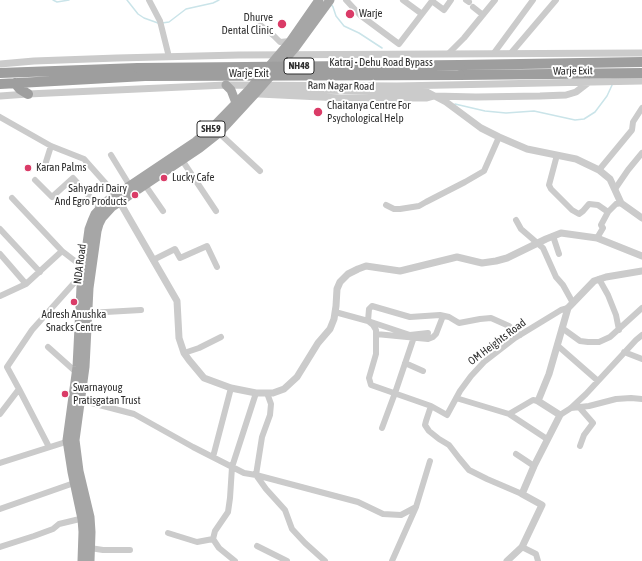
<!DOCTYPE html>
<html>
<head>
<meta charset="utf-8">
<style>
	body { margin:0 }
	canvas { display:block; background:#fff }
</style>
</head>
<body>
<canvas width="642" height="561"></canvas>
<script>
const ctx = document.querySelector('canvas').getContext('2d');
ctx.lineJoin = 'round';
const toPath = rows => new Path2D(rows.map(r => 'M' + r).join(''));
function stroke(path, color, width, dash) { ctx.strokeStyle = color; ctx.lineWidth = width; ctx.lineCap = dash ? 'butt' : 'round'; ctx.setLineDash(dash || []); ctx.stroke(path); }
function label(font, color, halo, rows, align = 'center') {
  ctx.font = font + ' "Asap Condensed",sans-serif'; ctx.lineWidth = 4; ctx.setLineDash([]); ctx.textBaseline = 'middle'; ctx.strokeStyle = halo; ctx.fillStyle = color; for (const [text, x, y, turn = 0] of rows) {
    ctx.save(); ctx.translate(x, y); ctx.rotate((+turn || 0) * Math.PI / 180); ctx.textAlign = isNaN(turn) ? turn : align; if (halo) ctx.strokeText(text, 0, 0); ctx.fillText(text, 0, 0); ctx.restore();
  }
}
stroke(toPath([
	[53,0,57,2,69,0],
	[127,0,138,14,144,18,158,23],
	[331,4,333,7,336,16,344,26,359,33,382,48],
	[162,23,169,22,186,9,213,3,219,0],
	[455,104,485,111,506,113,534,111,575,120,584,119,595,112,607,96,613,83]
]), '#cae4e9', 1.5);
stroke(toPath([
	[149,0,160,21,169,57],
	[346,0,360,15,399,44,432,1,444,10,451,0],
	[403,0,422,14],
	[466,0,469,2],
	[473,7,483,15],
	[259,24,274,36,280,42,290,41],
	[449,53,464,38,495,0],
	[494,53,533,0],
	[511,53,556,0],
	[0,117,51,146,84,159,116,195],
	[219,133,260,171],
	[111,155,130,186],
	[557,155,549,185,551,189,572,210,579,214,583,211,589,204,598,205,608,212],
	[182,160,216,211],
	[45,165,51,146],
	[599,170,632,130,633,122,642,108],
	[35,180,52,197,73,178,100,208],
	[145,185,163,211],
	[615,189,628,170,642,153],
	[12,198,62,251],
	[386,205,394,209,400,209,419,206,426,202,465,182,484,171,499,137],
	[516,220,521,229,543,248,556,277,563,285,573,303],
	[0,229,40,272],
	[553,236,559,254],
	[597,238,603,228,601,225,608,212,616,204,621,203],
	[0,254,26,284],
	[153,260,175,249,180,258,207,246,217,267],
	[599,279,608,295,616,315,619,330],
	[0,296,26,284,62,251,84,268],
	[335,312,368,321,373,325,376,330,376,354,369,378,371,385,431,406,447,415,460,391,471,376,484,362,515,338,561,310,568,308],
	[88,313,141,310],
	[562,328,580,341,588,342,599,342,610,337,642,308],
	[428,333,410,335,368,321,369,309,372,306,410,317,440,315,449,317,459,323,480,319,491,318,509,326,520,335],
	[376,334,428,339,433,337,436,334,443,316],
	[558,346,598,381],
	[48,347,76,372],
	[624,352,642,359],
	[184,353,199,348,221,337],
	[405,363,423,371],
	[19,389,7,367,32,330,83,273],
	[267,393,271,404,270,415,262,437,256,475,266,489,285,510,292,529,305,543,325,561],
	[456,398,509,414,533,400,538,401],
	[80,400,134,414,193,447,244,473,256,475,358,502,383,514,401,515,416,507],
	[431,406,426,421,425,425,429,431,439,439,449,445,459,458,469,470,487,479,522,494],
	[579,407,593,423,584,435,580,446],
	[571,408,589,406,616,399,631,398,642,399],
	[0,414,19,389,49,447],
	[509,414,547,439],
	[560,415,571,408,586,394,636,340,642,335],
	[382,428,395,393,414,337],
	[516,454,534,466],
	[213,457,231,388],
	[0,463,69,441],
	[0,509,74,483],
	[168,533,197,542,213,539],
	[257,546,287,561],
	[0,547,34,536,53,529,59,524,84,518],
	[522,547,536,554,538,561],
	[90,548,103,550,130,550],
	[235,561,219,548,213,539,215,531,228,512,230,498,232,467,256,393],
	[392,561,416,507,430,461]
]), '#cbcbcb', 6);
stroke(toPath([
	[0,64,34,61,117,58,239,55,642,53],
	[257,89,427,92,446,102,481,128,499,137,527,149,576,159,599,170,610,179,621,203,642,218],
	[259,94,341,98,427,98,434,96,476,97,540,96,566,95,576,92,589,82],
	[0,96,28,94,226,85,397,86,642,81],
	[118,199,177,301,179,338,184,353,189,360,204,378,231,388,256,393,273,393,284,389,297,377,318,343,330,329,334,319,336,306,337,289,340,282,348,274,358,269,366,266,400,271,457,257,482,263,496,261,507,258,546,239,561,233,597,238,642,256],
	[507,561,522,547,542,505,522,494,534,466,560,415,538,401,549,374,568,308,594,281,606,277,642,271]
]), '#cbcbcb', 7);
stroke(toPath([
	[226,85,231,90,236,103],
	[82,561,83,532,82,519,72,472,67,440,77,367,81,287,89,229,92,221,95,214,107,201,195,142,213,127,248,91,289,43,319,0],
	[90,561,91,532,90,517,79,471,75,440,85,367,89,288,97,231,99,224,102,218,112,207,200,148,219,133,254,95,295,48,330,0]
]), '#a6a6a6', 9);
stroke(toPath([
	[460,65,642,62],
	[0,73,138,68],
	[460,75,642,73],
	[15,83,20,89,28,94],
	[0,84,145,76]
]), '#9e9e9e', 10);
stroke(toPath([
	[138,68,460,65],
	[145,76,460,75]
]), '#9e9e9e', 10);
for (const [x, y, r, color] of [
	[350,14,5,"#da3b67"],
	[282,24,5,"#da3b67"],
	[318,112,5,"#da3b67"],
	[28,168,4,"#da3b67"],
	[164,178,4,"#da3b67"],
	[135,195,4,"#da3b67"],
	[74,302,4,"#da3b67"],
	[65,394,4,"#da3b67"]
]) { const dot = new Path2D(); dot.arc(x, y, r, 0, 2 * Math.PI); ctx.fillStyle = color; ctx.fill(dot); stroke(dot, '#fff', 1.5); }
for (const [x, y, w] of [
	[299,66,30],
	[211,129,28]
]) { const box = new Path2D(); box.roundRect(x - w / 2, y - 8, w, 16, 3); ctx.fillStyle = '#fff'; ctx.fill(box); stroke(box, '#2e2e2e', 1); }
label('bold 10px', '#2e2e2e', null, [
	["NH48",299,66],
	["SH59",211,129]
]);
label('11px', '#2e2e2e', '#fff', [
	["Warje",359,14],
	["Dhurve",273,18,"right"],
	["Dental Clinic",273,31,"right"],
	["Chaitanya Centre For",327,106],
	["Psychological Help",327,119],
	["Karan Palms",36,168],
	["Lucky Cafe",172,178],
	["Sahyadri Dairy",127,189,"right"],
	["And Egro Products",127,202,"right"],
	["Adresh Anushka",74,315,"center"],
	["Snacks Centre",74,328,"center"],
	["Swarnayoug",73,388],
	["Pratisgatan Trust",73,401]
], 'left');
label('11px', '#2e2e2e', '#fff', [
	["Katraj - Dehu Road Bypass",381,63],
	["Warje Exit",573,71,-1],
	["Warje Exit",249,74],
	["Ram Nagar Road",341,86,1],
	["NDA Road",80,264,-83],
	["OM Heights Road",497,342,-37]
]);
</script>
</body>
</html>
